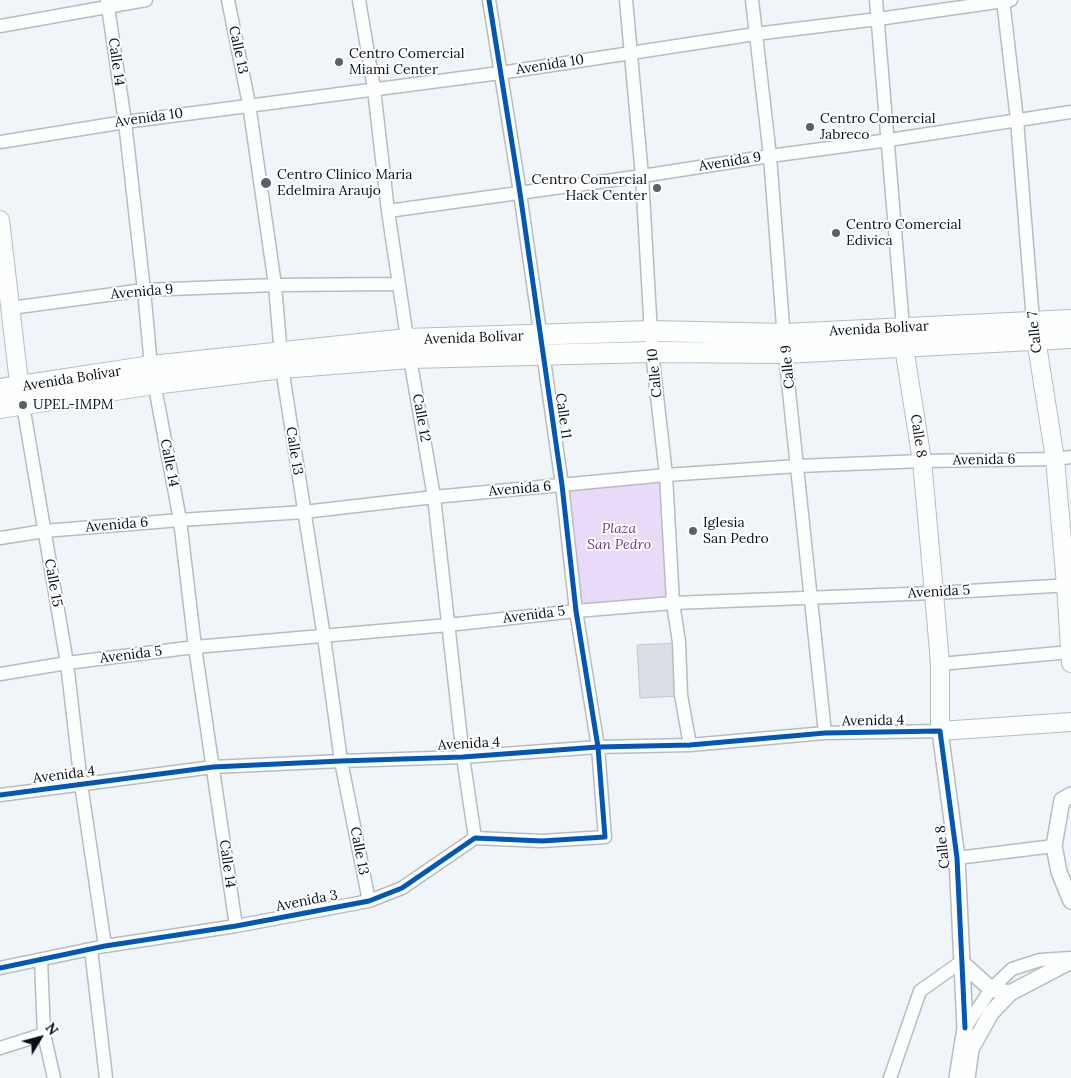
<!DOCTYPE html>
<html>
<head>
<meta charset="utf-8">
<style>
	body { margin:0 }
	#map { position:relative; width:1071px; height:1078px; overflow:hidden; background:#f0f5fa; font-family:Lora,serif }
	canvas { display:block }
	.north { position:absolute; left:15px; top:1013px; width:50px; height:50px; -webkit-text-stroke:4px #fff; paint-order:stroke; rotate:53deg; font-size:14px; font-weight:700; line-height:20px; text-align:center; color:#080f18 }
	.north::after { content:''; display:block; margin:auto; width:18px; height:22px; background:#080f18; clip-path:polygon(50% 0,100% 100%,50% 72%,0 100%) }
</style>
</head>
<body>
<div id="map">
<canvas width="1071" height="1078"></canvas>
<div class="north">N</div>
</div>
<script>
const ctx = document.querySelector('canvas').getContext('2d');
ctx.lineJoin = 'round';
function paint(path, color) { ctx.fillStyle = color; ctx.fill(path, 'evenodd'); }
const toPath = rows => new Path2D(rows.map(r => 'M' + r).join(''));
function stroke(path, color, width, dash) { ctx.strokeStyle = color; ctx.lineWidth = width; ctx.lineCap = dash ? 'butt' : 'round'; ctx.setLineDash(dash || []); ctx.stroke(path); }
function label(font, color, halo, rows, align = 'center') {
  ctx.font = font + ' Lora,serif'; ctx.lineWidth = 4; ctx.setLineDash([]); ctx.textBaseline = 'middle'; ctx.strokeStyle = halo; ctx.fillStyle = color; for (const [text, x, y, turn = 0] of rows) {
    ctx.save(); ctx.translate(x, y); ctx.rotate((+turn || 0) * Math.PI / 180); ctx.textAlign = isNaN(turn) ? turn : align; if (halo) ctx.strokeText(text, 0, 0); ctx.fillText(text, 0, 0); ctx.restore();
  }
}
paint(toPath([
	[666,475,673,603,576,611,562,485]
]), '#e9daf9');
const building = toPath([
	[676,643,678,696,640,698,637,645,676,643]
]);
paint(building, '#dbdee7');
stroke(building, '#c3c6ce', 1);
const minor = toPath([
	[107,0,125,122,144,290,151,366,180,520,195,647,236,926],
	[228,0,249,104,275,285,282,368,324,637,341,761,369,901],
	[359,0,374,89,388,211,410,358,434,497,463,757,475,838],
	[626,0,642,176,652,352,666,475,673,603,679,642,681,695,690,745],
	[752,0,770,156,785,353,825,733],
	[876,0,903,327],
	[1003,0,1017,120,1033,321],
	[0,26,146,0],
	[0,142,125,122,500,73,755,34,878,19,1011,0],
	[388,211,642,176,770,156,889,140,1071,112],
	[11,308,144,290,275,285,399,284],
	[23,405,67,663,81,784,105,946],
	[0,538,44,531,180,520,304,512,434,497,666,475,798,466,922,461,1055,459,1071,457],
	[940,664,1070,652],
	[0,674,67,663,195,647,448,625,576,611,673,603,934,593,1071,585],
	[0,795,213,767,341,761,463,757,598,747,690,745,825,733,940,731],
	[957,858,1054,846],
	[91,949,106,1078],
	[41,960,44,1034,54,1078],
	[0,968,105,946,236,926,369,901,402,888,475,838,542,841,605,837,598,747,576,611,562,485,520,193,489,0],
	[965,1028,991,989,1012,969,1040,960,1071,958],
	[0,1048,44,1034],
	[890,1078,920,991,961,962]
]);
const tertiary = toPath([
	[940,731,957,858,965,1028,957,1078],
	[1071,795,1062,800,1054,846,1059,872,1071,901],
	[961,962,991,989,1010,993],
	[967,1078,971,1049,991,1013,1010,993,1071,961]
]);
const secondary = toPath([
	[0,220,21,400],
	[1034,326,1055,459,1066,585,1071,663],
	[903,332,904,347,922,461,934,593,940,664,940,731,1071,722]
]);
const trunk = toPath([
	[0,389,151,366,407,339,651,331,785,334,1071,320],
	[0,408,154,384,282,368,410,358,652,352,785,353,1071,338]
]);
stroke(minor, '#b6bcc2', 15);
stroke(tertiary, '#b6bcc2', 18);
stroke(secondary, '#b6bcc2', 20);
stroke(trunk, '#b6bcc2', 22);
stroke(minor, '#fdfefe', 12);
stroke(tertiary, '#fdfefe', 15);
stroke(secondary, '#fdfefe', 18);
stroke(trunk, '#fdfefe', 20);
stroke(toPath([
	[0,795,213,767,341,761,463,757,598,747,690,745,825,733,940,731,957,858,965,1028],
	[0,968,105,946,236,926,369,901,402,888,475,838,542,841,605,837,598,747,576,611,562,485,520,193,489,0]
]), '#0057b8', 5);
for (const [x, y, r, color] of [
	[339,62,5,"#596067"],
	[810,127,5,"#596067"],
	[266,183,6,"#596067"],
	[657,188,5,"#596067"],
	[836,233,5,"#596067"],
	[23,405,5,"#596067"],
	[693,531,5,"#596067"]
]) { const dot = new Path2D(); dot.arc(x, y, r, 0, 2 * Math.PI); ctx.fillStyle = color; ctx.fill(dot); stroke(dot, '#fff', 2); }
label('14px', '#080f18', '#fff', [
	["Calle 13",238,50,78],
	["Calle 14",116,62,82],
	["Avenida 10",550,65,-9],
	["Avenida 10",149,118,-8],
	["Avenida 9",730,162,-9],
	["Avenida 9",142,292,-5],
	["Avenida Bolívar",879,329,-3],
	["Calle 7",1035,332,-96],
	["Avenida Bolívar",474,338,-2],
	["Calle 9",788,367,-95],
	["Calle 10",655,373,-96],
	["Avenida Bolívar",72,379,-9],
	["Calle 11",563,416,82],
	["Calle 12",421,418,80],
	["Calle 8",918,436,81],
	["Calle 13",294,451,81],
	["Avenida 6",984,460,-1],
	["Calle 14",169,463,79],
	["Avenida 6",520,489,-5],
	["Avenida 6",117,525,-5],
	["Calle 15",53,583,80],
	["Avenida 5",939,592,-3],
	["Avenida 5",534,615,-7],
	["Avenida 5",131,655,-7],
	["Avenida 4",873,721,-1],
	["Avenida 4",469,744,-3],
	["Avenida 4",64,775,-7],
	["Calle 8",943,847,-96],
	["Calle 13",359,851,79],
	["Calle 14",227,864,82],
	["Avenida 3",307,901,-11]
]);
label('14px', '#080f18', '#fff', [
	["Centro Comercial",349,54],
	["Miami Center",349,70],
	["Centro Comercial",820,119],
	["Jabreco",820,135],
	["Centro Clinico Maria",277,175],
	["Edelmira Araujo",277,191],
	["Centro Comercial",647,180,"right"],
	["Hack Center",647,196,"right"],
	["Centro Comercial",846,225],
	["Edivica",846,241],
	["UPEL-IMPM",33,405],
	["Iglesia",703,523],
	["San Pedro",703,539]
], 'left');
label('italic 14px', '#723596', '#fff', [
	["Plaza",619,529],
	["San Pedro",619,545]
]);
</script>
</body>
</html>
